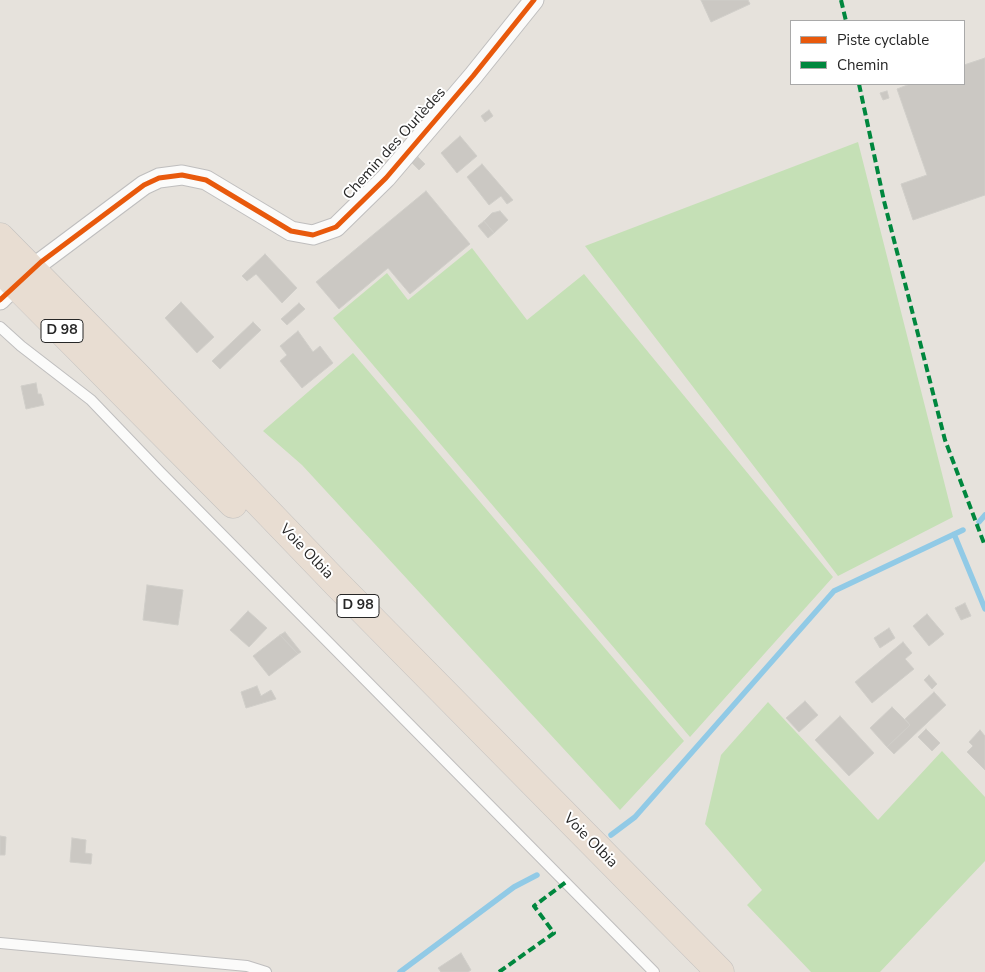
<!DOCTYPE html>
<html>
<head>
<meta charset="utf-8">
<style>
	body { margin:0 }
	#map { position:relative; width:985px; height:972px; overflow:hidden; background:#e6e2dc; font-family:"Nunito Sans",sans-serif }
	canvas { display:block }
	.legend { position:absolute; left:790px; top:20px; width:175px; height:65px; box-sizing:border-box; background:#fff; border:1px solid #a9a9a9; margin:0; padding:6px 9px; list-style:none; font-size:15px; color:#272727 }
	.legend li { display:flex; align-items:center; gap:10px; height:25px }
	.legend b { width:25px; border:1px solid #a9a9a9 }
</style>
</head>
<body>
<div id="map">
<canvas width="985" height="972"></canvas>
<ul class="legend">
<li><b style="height:6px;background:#e8590c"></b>Piste cyclable</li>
<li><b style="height:6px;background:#00873e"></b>Chemin</li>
</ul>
</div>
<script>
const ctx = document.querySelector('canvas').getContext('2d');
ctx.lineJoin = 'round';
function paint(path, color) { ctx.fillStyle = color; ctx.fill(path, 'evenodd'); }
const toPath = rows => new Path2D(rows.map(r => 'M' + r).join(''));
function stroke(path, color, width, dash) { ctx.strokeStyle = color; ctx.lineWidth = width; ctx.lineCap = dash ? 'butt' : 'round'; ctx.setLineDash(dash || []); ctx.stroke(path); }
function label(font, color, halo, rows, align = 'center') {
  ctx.font = font + ' "Nunito Sans",sans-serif'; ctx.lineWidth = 4; ctx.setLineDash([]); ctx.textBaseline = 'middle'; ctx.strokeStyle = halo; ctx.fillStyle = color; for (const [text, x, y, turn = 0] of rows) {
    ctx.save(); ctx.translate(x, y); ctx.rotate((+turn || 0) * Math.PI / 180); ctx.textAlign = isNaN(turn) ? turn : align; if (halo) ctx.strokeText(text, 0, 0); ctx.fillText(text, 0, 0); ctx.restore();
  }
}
paint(toPath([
	[858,142,953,517,838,576,585,246],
	[472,248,527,320,584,274,833,577,690,737,333,318,387,273,408,300],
	[353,353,684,741,620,810,302,465,263,431],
	[768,702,878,820,942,751,985,797,985,861,880,972,811,972,747,905,762,890,705,824,721,755]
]), '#c5e0b6');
stroke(toPath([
	[979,522,985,515],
	[954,534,985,609],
	[611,835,635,817,834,591,963,530],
	[400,972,514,887,537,875]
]), '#91cae6', 5.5);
const building = toPath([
	[701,0,748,0,750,4,711,22,701,0],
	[985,58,985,195,913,220,901,184,927,175,897,89,910,84,964,84,964,65,985,58],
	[887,91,889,98,883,100,880,93,887,91],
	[489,110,493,116,485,122,481,116,489,110],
	[460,136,477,156,457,173,441,153,460,136],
	[418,157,425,164,419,170,412,163,418,157],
	[482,164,513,200,507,204,501,196,489,205,467,177,482,164],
	[426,191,470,244,410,294,388,268,339,309,316,282,426,191],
	[500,211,508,220,494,233,484,221,492,213,500,211],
	[484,221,494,233,488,238,478,226,484,221],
	[265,254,297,288,282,303,256,274,247,281,242,276,265,254],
	[181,302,214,337,197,353,165,318,181,302],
	[299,303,305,309,287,325,281,319,299,303],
	[253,322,261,330,220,369,212,361,253,322],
	[298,331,313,352,320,346,333,363,302,388,280,361,287,355,280,346,298,331],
	[36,383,38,394,41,394,44,405,26,409,21,386,36,383],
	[147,585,183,590,178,625,143,620,147,585],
	[965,603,971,616,961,620,955,608,965,603],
	[248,611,267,628,249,647,230,630,248,611],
	[927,614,944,634,929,646,913,626,927,614],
	[889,628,895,638,880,648,874,638,889,628],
	[285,632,301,652,298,654,280,635,285,632],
	[280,635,298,654,269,676,253,656,280,635],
	[903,642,912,653,905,659,914,669,872,703,855,682,903,642],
	[929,675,937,684,932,689,924,680,929,675],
	[257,686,261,696,271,690,276,699,246,708,241,692,257,686],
	[934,692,946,705,894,754,887,747,910,725,905,719,934,692],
	[805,701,818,715,799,732,786,718,805,701],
	[892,707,910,725,887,747,870,728,892,707],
	[840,716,874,753,849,776,815,740,840,716],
	[926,729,940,743,932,751,918,737,926,729],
	[980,730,985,736,985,770,967,752,973,746,969,742,980,730],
	[0,836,6,837,5,855,0,855,0,836],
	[72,838,86,840,85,853,92,854,91,864,70,862,72,838],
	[461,953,471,970,468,972,441,972,438,968,461,953]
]);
paint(building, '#cbc8c3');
stroke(building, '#d0cec9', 1);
const lane = toPath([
	[0,327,21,346,91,400,160,472,654,972],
	[0,943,247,966,266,972]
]);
const street = toPath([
	[41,262,144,185,159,178,182,175,206,180,291,231,313,235,336,227,386,178,473,76,534,0],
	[0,300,8,292]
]);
const highway = toPath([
	[0,237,135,374,338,585,720,972],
	[0,269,233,504]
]);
stroke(lane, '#bfbebe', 12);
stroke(street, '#bfbebe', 21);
stroke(highway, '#c3c1bf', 29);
stroke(lane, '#fbfbfa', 10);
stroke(street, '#fbfbfa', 19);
stroke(highway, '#e8ddd2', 28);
stroke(toPath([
	[841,0,846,21],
	[859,84,884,201,945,440,985,546],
	[499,972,554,933,534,906,566,882]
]), '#00873e', 4, [8, 4]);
stroke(toPath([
	[0,300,41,262,144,185,159,178,182,175,206,180,291,231,313,235,336,227,386,178,473,76,534,0]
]), '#e8590c', 5);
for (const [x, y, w] of [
	[62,331,42],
	[358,606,42]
]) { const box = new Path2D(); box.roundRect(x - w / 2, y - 11.5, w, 23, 4); ctx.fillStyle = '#fff'; ctx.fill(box); stroke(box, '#272727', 1); }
label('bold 14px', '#272727', null, [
	["D 98",62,331],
	["D 98",358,606]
]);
label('15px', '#272727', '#fff', [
	["Chemin des Ourlèdes",395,144,-48],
	["Voie Olbia",306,552,46],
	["Voie Olbia",590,841,45]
]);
</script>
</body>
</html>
